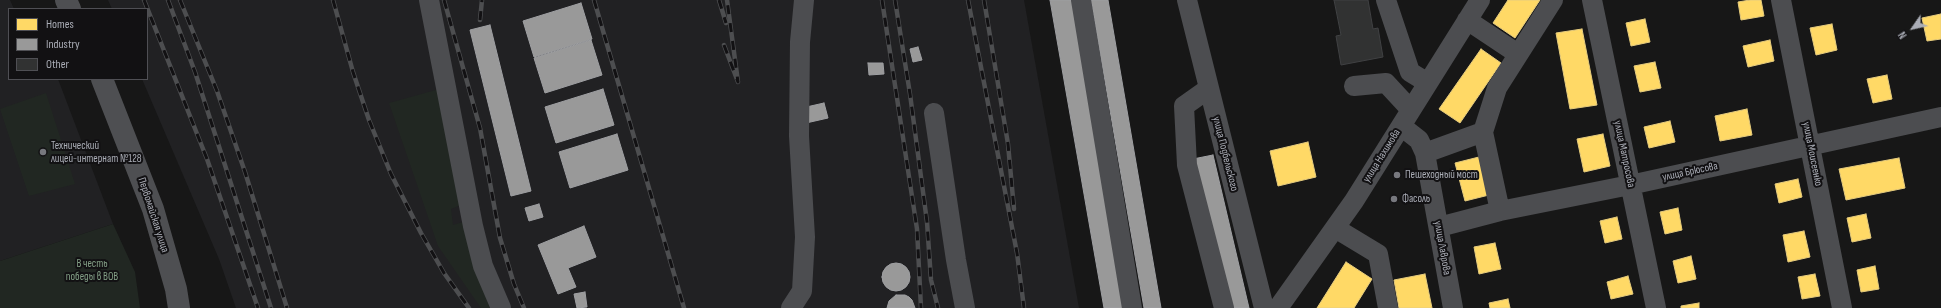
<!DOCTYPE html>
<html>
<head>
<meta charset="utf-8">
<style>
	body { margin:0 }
	#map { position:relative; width:1941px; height:308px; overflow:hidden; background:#171717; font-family:"Sofia Sans Condensed",sans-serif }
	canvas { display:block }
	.legend { position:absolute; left:8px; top:8px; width:140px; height:72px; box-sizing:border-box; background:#121113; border:1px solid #4f4f54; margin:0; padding:5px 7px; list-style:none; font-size:12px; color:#aaadb6 }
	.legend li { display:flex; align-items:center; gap:8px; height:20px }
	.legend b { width:20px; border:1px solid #4f4f54 }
	.north { position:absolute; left:1893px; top:8px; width:40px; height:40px; -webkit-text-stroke:3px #121113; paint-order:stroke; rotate:236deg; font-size:11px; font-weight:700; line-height:16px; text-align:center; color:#aaadb6 }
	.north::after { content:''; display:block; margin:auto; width:14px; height:18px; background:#aaadb6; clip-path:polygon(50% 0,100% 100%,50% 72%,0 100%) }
</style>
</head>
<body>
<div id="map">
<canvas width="1941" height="308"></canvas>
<ul class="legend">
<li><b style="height:11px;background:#ffd966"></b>Homes</li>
<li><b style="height:11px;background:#999"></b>Industry</li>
<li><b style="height:11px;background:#313232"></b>Other</li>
</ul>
<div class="north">N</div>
</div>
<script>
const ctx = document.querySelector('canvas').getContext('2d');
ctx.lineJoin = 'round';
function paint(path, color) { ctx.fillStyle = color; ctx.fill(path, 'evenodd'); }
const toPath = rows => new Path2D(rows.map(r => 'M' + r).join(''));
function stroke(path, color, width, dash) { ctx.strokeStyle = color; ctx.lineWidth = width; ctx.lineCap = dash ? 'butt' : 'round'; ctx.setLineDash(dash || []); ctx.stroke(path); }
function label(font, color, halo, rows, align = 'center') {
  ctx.font = font + ' "Sofia Sans Condensed",sans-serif'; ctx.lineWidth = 4; ctx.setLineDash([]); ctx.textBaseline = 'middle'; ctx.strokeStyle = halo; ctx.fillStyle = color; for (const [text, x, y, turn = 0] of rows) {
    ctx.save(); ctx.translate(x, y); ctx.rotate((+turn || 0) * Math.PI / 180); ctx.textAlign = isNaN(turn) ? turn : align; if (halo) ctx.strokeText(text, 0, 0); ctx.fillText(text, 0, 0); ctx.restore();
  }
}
paint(toPath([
	[0,0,10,0,14,9,9,9,9,79,58,79,113,224,0,261],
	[108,0,1024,0,1079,308,236,308,219,259,142,79,147,79,147,9,112,9]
]), '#212123');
paint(toPath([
	[443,88,461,205,451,209,453,225,463,222,493,308,481,308,438,246,389,103],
	[46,93,75,184,29,196,0,109],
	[113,224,135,272,140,308,0,308,0,261]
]), '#212722');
const homes = toPath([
	[1508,0,1540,0,1515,38,1493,23,1508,0],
	[1750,0,1761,0,1764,16,1741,20,1738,2,1750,0],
	[1941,14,1941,39,1927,41,1922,18,1941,14],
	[1645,19,1650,42,1631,46,1626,23,1645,19],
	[1832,24,1837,50,1816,55,1810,28,1832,24],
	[1582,29,1597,105,1570,109,1556,33,1582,29],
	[1770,40,1774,61,1748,67,1743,46,1770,40],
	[1481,49,1501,63,1460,123,1439,109,1481,49],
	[1655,62,1661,88,1640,92,1634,66,1655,62],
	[1887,75,1892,99,1873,103,1867,79,1887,75],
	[1747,109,1752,135,1720,141,1715,116,1747,109],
	[1670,121,1675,142,1649,148,1644,127,1670,121],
	[1603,134,1610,166,1584,172,1577,139,1603,134],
	[1308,142,1316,177,1278,186,1270,151,1308,142],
	[1479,157,1489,195,1465,201,1455,163,1479,157],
	[1899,158,1905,188,1846,200,1839,169,1899,158],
	[1798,179,1802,197,1779,203,1775,184,1798,179],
	[1678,208,1682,230,1665,234,1660,212,1678,208],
	[1866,214,1871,238,1852,242,1847,218,1866,214],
	[1617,217,1622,239,1605,243,1600,221,1617,217],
	[1804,231,1810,257,1788,262,1783,235,1804,231],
	[1495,243,1501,269,1479,274,1474,247,1495,243],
	[1691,256,1696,279,1678,283,1673,261,1691,256],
	[1346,262,1372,279,1354,308,1317,308,1346,262],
	[1875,266,1879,289,1861,292,1857,270,1875,266],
	[1425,274,1432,308,1399,308,1394,280,1425,274],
	[1815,274,1820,296,1802,299,1798,277,1815,274],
	[1628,276,1633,294,1611,299,1607,282,1628,276],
	[1508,299,1510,308,1490,308,1489,303,1508,299],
	[1699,303,1699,308,1681,308,1681,306,1699,303]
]);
paint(homes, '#ffd966');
stroke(homes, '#e6cc7e', 1);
const industry = toPath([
	[1050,0,1073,0,1125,308,1104,308,1050,0],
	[1091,0,1108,0,1161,308,1144,308,1091,0],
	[581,3,592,39,534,57,523,21,581,3],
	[490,25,531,191,511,196,470,30,490,25],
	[591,40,602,75,545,93,534,58,591,40],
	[918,47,922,60,913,62,910,49,918,47],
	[868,63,883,63,884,74,869,75,868,63],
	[603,89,614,125,556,143,545,107,603,89],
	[824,103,828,118,806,123,802,108,824,103],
	[617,134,628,170,570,188,559,152,617,134],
	[1213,155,1249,308,1229,308,1193,159,1213,155],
	[539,204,543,217,529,221,525,208,539,204],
	[584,226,596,257,568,268,576,287,558,294,538,245,584,226],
	'882 277a14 14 0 1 1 28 0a14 14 0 1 1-28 0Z',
	[585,292,587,307,577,308,574,294,585,292],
	[896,295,905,295,909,297,912,300,915,308,887,308,889,301,896,295]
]);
paint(industry, '#999');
stroke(industry, '#9e9fa2', 1);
const building = toPath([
	[1334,0,1368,0,1373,29,1378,28,1383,57,1341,65,1336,36,1341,35,1334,0]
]);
paint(building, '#313232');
stroke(building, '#404143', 1);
stroke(toPath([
	[429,0,473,226,483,266,501,308],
	[1081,0,1132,308],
	[1187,0,1264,308],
	[1386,0,1410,72,1428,83],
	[1592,0,1656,308],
	[1781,0,1842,308],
	[1467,20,1518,54],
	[1354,86,1386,83,1411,110],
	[1208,89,1184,106,1187,165,1224,308],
	[934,113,956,260,965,308],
	[1401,126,1419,140,1425,153,1453,308],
	[1425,153,1483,132],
	[1500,211,1483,132,1497,88,1553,0],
	[1439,227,1500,211,1630,185,1941,117],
	[1335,228,1378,254,1388,308],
	[791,308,802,291,805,237,799,136,800,42,804,0],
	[1278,308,1354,201,1480,0]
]), '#4c4d50', 20);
stroke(toPath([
	[66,0,70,9],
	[102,79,153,209,176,289,179,308]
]), '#4e4f52', 22);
const rail = toPath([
	[144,0,207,159,258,308],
	[168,0,195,72,271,308],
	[180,0,217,91,245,172,287,308],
	[333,0,353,72,369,120,391,174,421,233,444,273,469,308],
	[444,0,480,128,500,238,514,284,524,308],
	[594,0,684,308],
	[719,0,726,23],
	[882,0,917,229,921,308],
	[895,0,910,94,927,222,931,280,938,308],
	[968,0,1017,253,1024,308],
	[984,0,1008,144,1014,209],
	[480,20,482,0],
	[724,45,738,82,727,0]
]);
stroke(rail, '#4d4e50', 4.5);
stroke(rail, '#121113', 3, [9]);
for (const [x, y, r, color] of [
	[43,152,4,"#77787e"],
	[1397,175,4,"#77787e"],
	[1394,199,4,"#77787e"]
]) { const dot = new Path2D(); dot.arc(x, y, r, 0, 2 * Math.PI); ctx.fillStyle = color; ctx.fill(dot); stroke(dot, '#121113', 1.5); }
label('11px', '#aaadb6', '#121113', [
	["Технический",51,146],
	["лицей-интернат №128",51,159],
	["Пешеходный мост",1405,175],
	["Фасоль",1402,199]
], 'left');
label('11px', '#aaadb6', '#121113', [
	["улица Подбельского",1225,154,76],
	["улица Матросова",1624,154,78],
	["улица Моисеенко",1812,154,79],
	["улица Нахимова",1382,156,-58],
	["улица Брюсова",1690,172,-12],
	["Первомайская улица",153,215,72],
	["улица Лаврова",1442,248,80]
]);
label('11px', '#839f86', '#121113', [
	["В честь",92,264],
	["победы в ВОВ",92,277]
]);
</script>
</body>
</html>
